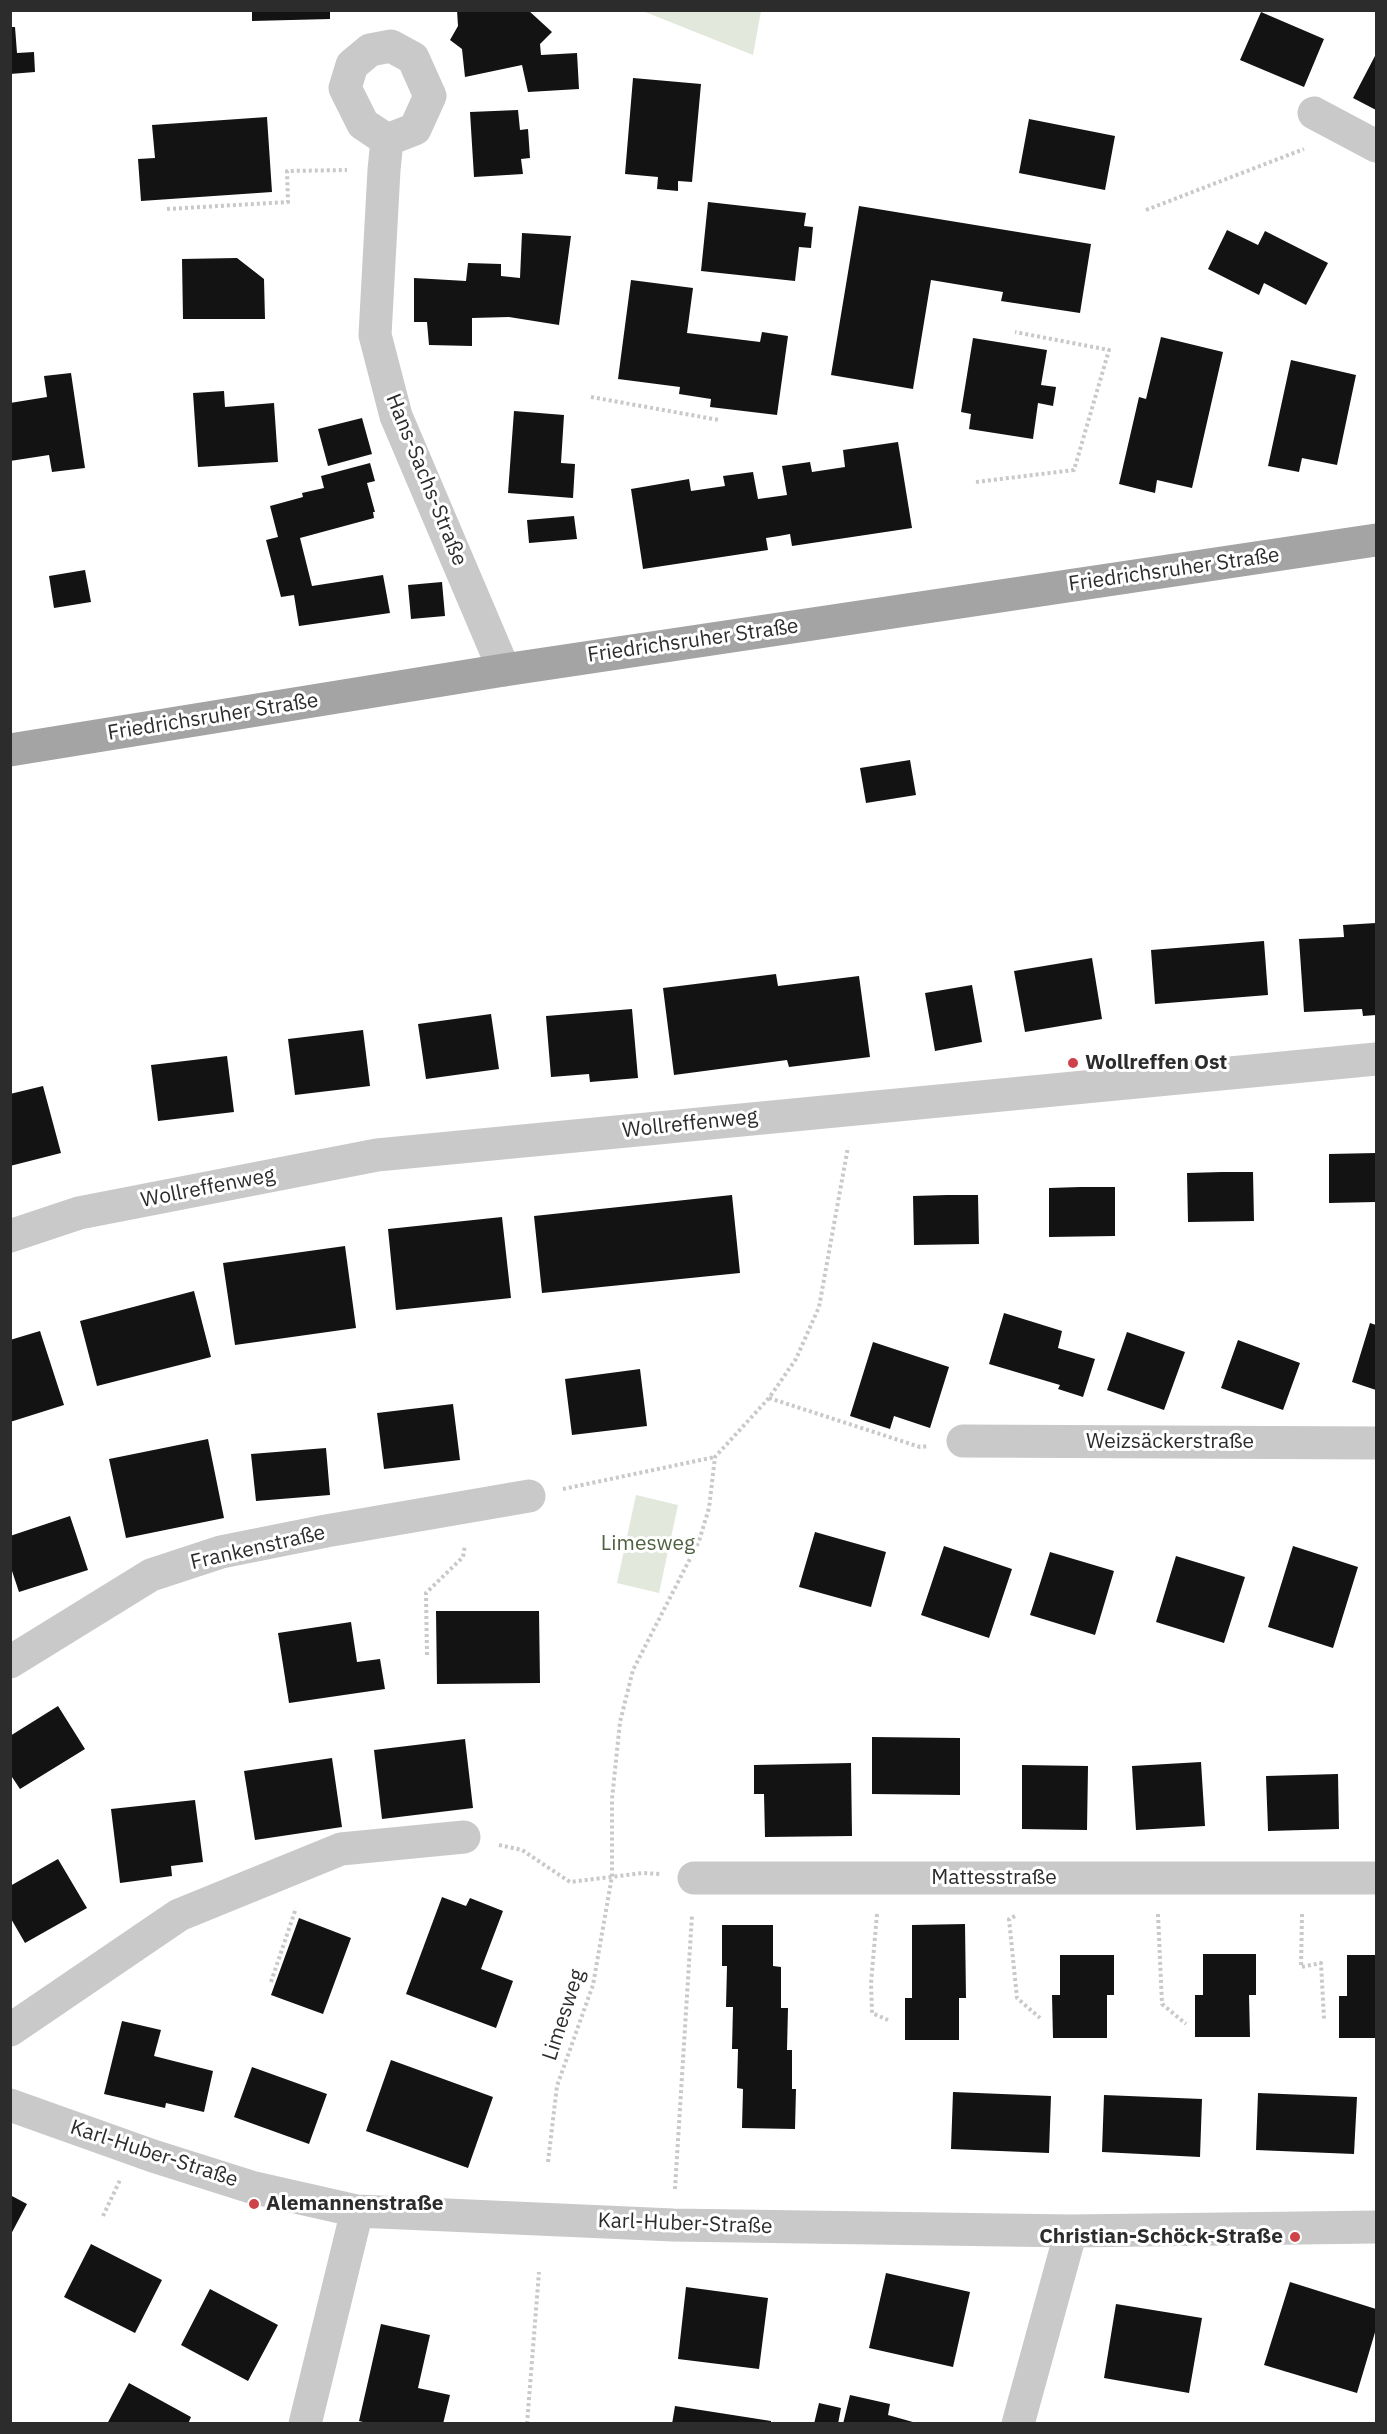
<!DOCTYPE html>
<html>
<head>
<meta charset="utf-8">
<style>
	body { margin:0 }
	#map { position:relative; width:1387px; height:2434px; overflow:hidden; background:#fff; font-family:"IBM Plex Sans",sans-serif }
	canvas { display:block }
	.frame { position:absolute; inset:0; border:12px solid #2c2c2c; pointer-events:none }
</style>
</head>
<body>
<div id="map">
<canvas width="1387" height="2434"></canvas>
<div class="frame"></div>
</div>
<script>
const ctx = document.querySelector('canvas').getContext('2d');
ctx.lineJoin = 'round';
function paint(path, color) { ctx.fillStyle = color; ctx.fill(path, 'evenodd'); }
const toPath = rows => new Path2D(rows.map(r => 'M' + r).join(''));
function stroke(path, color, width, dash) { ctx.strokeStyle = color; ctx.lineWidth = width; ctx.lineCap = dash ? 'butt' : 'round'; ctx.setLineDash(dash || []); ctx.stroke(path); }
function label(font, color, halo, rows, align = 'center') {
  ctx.font = font + ' "IBM Plex Sans",sans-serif'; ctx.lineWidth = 6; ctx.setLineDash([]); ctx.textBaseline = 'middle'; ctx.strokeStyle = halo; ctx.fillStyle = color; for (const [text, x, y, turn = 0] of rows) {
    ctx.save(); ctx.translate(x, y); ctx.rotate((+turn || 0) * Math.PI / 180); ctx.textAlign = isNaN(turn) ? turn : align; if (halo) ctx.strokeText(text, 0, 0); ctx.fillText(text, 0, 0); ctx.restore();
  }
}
paint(toPath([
	[640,10,761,10,761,11,753,55],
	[636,1495,678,1505,659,1593,617,1583]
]), '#e2e8db');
paint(toPath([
	[252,10,330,10,330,19,252,21],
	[457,10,528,10,552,32,540,44,541,55,577,53,579,89,528,92,522,65,465,77,462,49,450,40,458,26],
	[1261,12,1324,39,1304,87,1240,60],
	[10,27,15,27,17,53,34,52,35,72,10,74],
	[1376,54,1376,110,1353,98],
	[633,78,701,84,692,182,678,181,678,191,657,189,658,177,625,174],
	[518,110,520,130,528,129,530,158,521,159,523,174,474,177,470,112],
	[267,117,272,192,141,201,138,159,155,158,152,125],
	[1029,119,1115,136,1105,190,1019,173],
	[708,202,806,213,804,226,813,227,811,248,799,247,795,281,701,271],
	[859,206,1091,244,1080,313,1001,301,1003,292,931,280,913,389,831,375],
	[1227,230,1258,245,1265,231,1328,263,1306,305,1264,283,1259,295,1208,269],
	[522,233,571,236,559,325,509,317,472,318,472,346,429,345,427,322,414,322,414,278,466,281,468,263,501,264,501,276,520,278],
	[237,258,264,279,265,319,183,319,182,259],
	[631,280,693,288,687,333,760,342,762,332,788,336,777,415,710,407,711,399,679,394,680,387,618,379],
	[1161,337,1223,352,1192,488,1157,480,1155,493,1119,484,1139,397,1146,399],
	[973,338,1047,350,1041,385,1056,387,1053,406,1038,403,1033,439,969,429,971,414,961,412],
	[1291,360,1356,375,1337,465,1302,458,1299,472,1268,466],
	[71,373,85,468,52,472,49,455,10,461,10,403,47,397,44,376],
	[224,391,225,407,274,403,278,462,198,467,193,393],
	[514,411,564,415,561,463,575,464,573,498,508,493],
	[362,418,372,454,328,466,318,429],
	[898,442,912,528,792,546,790,534,779,536,766,538,768,550,643,569,631,489,689,479,691,491,725,486,723,476,753,472,758,499,787,495,782,466,810,462,812,472,845,467,843,450],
	[370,463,375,481,367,483,375,512,373,512,374,518,300,538,312,586,383,575,390,613,299,626,294,595,281,597,266,540,278,537,270,506,303,497,302,493,324,488,321,476],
	[574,516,577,539,529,543,527,520],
	[85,570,91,602,54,608,49,576],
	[442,582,445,616,411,619,408,585],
	[910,760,916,795,866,803,860,768],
	[1376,923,1376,1015,1363,1016,1362,1009,1304,1012,1299,939,1344,937,1343,925],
	[1264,941,1268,995,1155,1004,1151,950],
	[1092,958,1102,1019,1025,1032,1014,971],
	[776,974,778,986,859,976,870,1057,789,1067,787,1060,674,1075,663,988],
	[972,985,982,1042,935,1051,925,993],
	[632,1009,638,1078,590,1082,589,1074,551,1077,546,1016],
	[491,1014,499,1069,426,1079,418,1024],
	[363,1030,370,1086,295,1095,288,1039],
	[227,1056,234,1112,158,1121,151,1065],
	[43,1086,61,1153,10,1166,10,1094],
	[1376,1153,1376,1202,1329,1203,1329,1154],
	[1222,1172,1253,1172,1254,1221,1188,1222,1187,1173],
	[1080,1187,1115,1187,1115,1236,1049,1237,1049,1188],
	[732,1195,740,1273,542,1293,534,1216],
	[947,1195,978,1195,979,1244,914,1245,913,1196],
	[502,1217,511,1298,396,1310,388,1229],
	[345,1246,356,1328,235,1345,223,1263],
	[194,1291,211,1357,97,1386,80,1321],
	[1004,1313,1062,1331,1058,1348,1095,1359,1083,1397,1058,1389,1060,1385,989,1364],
	[1370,1323,1376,1325,1376,1390,1352,1382],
	[40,1331,64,1405,10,1422,10,1340],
	[1127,1332,1185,1352,1164,1410,1107,1390],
	[1238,1340,1300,1363,1283,1410,1221,1388],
	[873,1342,949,1367,930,1428,894,1416,890,1429,850,1416],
	[640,1369,647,1426,572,1435,565,1379],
	[453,1404,460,1460,384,1469,377,1413],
	[208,1439,224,1518,126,1538,109,1459],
	[326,1448,330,1495,256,1501,251,1454],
	[70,1516,88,1570,19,1592,10,1565,10,1536],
	[815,1532,886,1552,871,1607,799,1587],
	[944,1546,1012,1569,989,1638,921,1615],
	[1293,1546,1358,1567,1333,1648,1268,1627],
	[1050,1552,1114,1571,1095,1635,1030,1615],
	[1176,1556,1245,1577,1224,1643,1156,1622],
	[436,1611,539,1611,540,1683,437,1684],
	[351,1622,357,1662,380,1659,385,1689,289,1703,278,1633],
	[58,1706,85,1749,20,1789,10,1774,10,1736],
	[872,1737,960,1738,960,1795,872,1794],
	[465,1739,473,1808,382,1819,374,1750],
	[332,1758,342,1827,255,1840,244,1771],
	[1201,1762,1205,1826,1136,1830,1132,1766],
	[851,1763,852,1836,765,1837,764,1794,754,1794,754,1765],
	[1022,1765,1088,1766,1087,1830,1022,1829],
	[1338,1774,1339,1829,1268,1831,1266,1776],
	[195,1800,203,1862,171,1866,172,1876,120,1883,111,1809],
	[58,1859,87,1908,25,1943,10,1917,10,1886],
	[442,1897,466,1906,470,1898,503,1911,481,1969,513,1981,496,2028,406,1994],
	[299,1918,351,1938,323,2014,271,1995],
	[965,1924,966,1998,959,1998,959,2040,905,2040,905,1998,912,1998,912,1925],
	[722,1925,773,1925,773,1966,781,1967,781,2008,788,2008,787,2050,792,2050,792,2089,796,2089,795,2129,742,2128,743,2089,737,2088,738,2049,732,2049,733,2007,726,2007,727,1966,722,1966],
	[1203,1954,1256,1954,1256,1995,1249,1995,1250,2037,1195,2037,1195,1995,1203,1995],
	[1060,1955,1114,1955,1114,1995,1107,1995,1107,2038,1053,2038,1052,1995,1060,1995],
	[1347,1955,1376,1955,1376,2038,1339,2038,1339,1996,1347,1996],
	[122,2021,161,2030,154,2056,213,2071,204,2112,166,2103,165,2108,104,2094],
	[391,2060,493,2097,468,2168,366,2131],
	[252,2067,327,2094,309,2144,234,2117],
	[953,2092,1051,2096,1049,2153,951,2149],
	[1258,2093,1357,2097,1354,2154,1256,2150],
	[1104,2095,1202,2099,1200,2157,1102,2152],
	[10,2195,27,2204,10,2236],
	[91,2244,162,2280,135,2333,64,2297],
	[886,2273,970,2292,953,2367,869,2348],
	[1290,2282,1376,2309,1376,2329,1357,2393,1264,2365],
	[686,2287,768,2298,759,2369,678,2359],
	[210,2289,278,2325,248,2381,181,2345],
	[1116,2304,1202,2318,1189,2393,1104,2378],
	[381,2324,430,2335,418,2388,450,2395,443,2424,371,2424,359,2421],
	[129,2383,191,2417,188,2424,107,2424],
	[850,2395,890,2404,888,2415,920,2424,843,2424],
	[819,2403,841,2408,838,2424,814,2424],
	[675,2406,771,2421,771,2424,672,2424]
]), '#131313');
stroke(toPath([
	[167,209,288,202,287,171,347,170],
	[1146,210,1304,149],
	[591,397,719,420],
	[976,482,1074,470,1109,350,1015,332],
	[769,1398,920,1447,929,1446],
	[563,1489,715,1457],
	[427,1655,426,1593,463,1557,465,1545],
	[499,1845,522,1850,570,1882,643,1873,661,1874],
	[877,1914,871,1983,872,2013,888,2020],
	[1158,1914,1162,2004,1186,2024],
	[1302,1914,1301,1967,1321,1963,1324,2019],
	[1015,1916,1009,1919,1017,1998,1040,2018],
	[271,1982,296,1908],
	[548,2162,557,2086,593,1985,612,1876,612,1799,620,1722,633,1670,699,1541,709,1508,715,1457,769,1398,796,1359,819,1307,848,1147],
	[675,2189,692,1915],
	[103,2216,120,2180],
	[527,2424,539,2272]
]), '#c9c9c9', 4, [3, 3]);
stroke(toPath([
	[1314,113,1376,146],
	[387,140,363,124,345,88,352,65,370,50,391,46,413,58,430,96,415,129,387,140,384,170,375,335,396,416,504,670],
	[10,1236,79,1213,377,1155,1376,1059],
	[963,1441,1376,1443],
	[10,1662,151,1575,221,1552,326,1531,529,1496],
	[694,1878,1376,1878],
	[10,2030,179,1915,341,1849,464,1837],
	[10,2105,153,2156,251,2187,357,2211,673,2225,1071,2231,1376,2227],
	[305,2424,357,2211],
	[1018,2424,1071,2231]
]), '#c9c9c9', 33);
stroke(toPath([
	[10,750,504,670,1376,540]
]), '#a4a4a4', 33);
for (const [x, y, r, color] of [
	[1073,1063,6,"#ce434a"],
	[254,2204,6,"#ce434a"],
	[1295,2237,6,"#ce434a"]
]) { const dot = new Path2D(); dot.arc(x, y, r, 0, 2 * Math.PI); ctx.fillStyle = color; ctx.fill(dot); stroke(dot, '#fff', 2); }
label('21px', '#2c2c2c', '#fff', [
	["Hans-Sachs-Straße",426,480,68],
	["Friedrichsruher Straße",1174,570,-8],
	["Friedrichsruher Straße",693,641,-8],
	["Friedrichsruher Straße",213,717,-9],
	["Wollreffenweg",690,1124,-6],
	["Wollreffenweg",208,1188,-11],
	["Weizsäckerstraße",1170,1442],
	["Frankenstraße",258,1548,-13],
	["Mattesstraße",994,1878],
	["Limesweg",564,2015,-72],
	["Karl-Huber-Straße",154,2154,18],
	["Karl-Huber-Straße",685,2224,2]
]);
label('bold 21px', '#2c2c2c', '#fff', [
	["Wollreffen Ost",1085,1063],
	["Alemannenstraße",266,2204],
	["Christian-Schöck-Straße",1283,2237,"right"]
], 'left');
label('21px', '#4f6240', '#fff', [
	["Limesweg",648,1544]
]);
</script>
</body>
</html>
